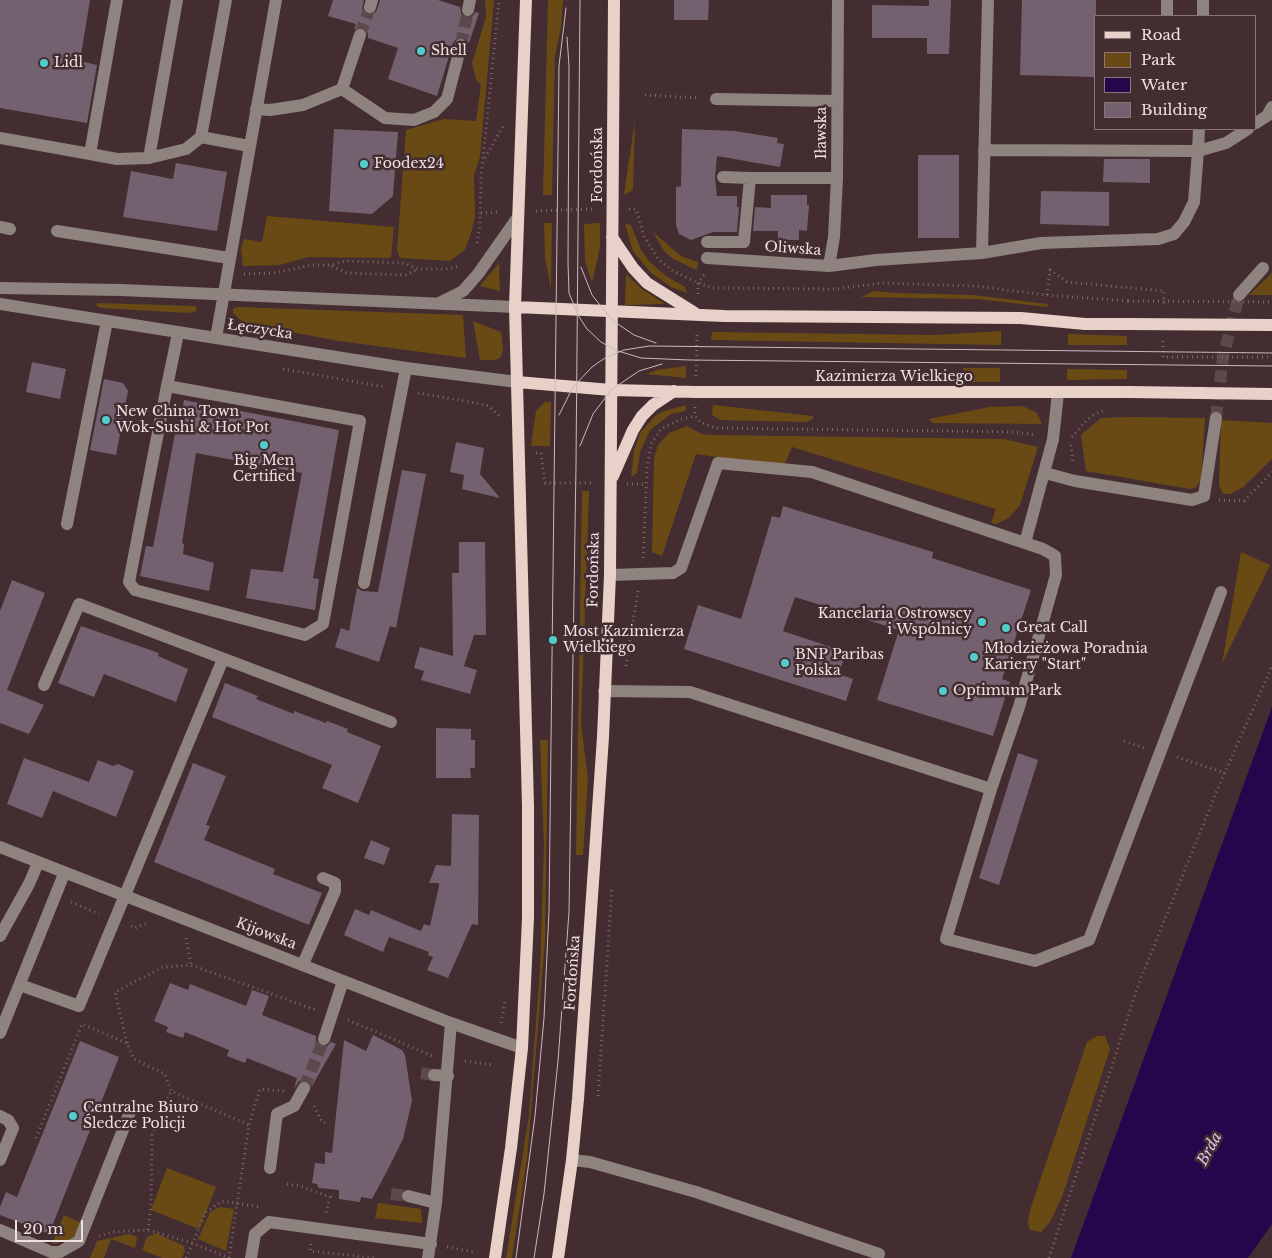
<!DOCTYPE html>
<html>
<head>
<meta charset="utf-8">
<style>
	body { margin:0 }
	#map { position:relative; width:1272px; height:1258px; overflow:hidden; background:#432d31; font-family:"Libre Baskerville",serif }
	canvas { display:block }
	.legend { position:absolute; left:1094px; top:15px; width:162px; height:115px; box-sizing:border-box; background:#432d31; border:1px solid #887578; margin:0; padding:6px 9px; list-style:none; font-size:15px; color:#efe0e2 }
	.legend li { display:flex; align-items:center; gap:10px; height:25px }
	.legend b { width:25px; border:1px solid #887578 }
	.scale { position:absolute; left:15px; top:1220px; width:68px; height:22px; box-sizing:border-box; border:2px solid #efe0e2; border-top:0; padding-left:6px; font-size:15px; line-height:18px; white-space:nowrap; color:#efe0e2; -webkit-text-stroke:4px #432d31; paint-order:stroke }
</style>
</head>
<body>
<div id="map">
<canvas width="1272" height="1258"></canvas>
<ul class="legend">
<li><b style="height:6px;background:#e7d1c8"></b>Road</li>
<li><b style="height:14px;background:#6a4a14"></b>Park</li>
<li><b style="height:14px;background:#27054c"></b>Water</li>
<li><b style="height:14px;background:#746170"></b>Building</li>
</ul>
<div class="scale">20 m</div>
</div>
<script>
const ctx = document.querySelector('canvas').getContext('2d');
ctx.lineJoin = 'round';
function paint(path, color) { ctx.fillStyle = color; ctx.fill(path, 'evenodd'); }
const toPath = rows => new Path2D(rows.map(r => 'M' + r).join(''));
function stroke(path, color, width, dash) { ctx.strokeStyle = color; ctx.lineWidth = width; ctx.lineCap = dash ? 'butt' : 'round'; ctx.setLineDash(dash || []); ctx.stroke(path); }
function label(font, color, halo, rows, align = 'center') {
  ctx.font = font + ' "Libre Baskerville",serif'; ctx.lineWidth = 5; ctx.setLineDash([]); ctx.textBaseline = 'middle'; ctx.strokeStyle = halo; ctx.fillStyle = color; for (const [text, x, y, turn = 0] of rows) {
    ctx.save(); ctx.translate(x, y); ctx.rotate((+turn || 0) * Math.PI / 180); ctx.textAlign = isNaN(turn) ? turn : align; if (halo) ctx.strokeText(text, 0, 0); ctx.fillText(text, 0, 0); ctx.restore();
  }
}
paint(toPath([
	[485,0,494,0,480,157,474,175,475,217,472,230,465,250,450,261,400,258,397,250,406,130,444,119,476,121,481,84,476,80,472,63,486,17],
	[548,0,563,0,561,27,555,56,552,195,543,195],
	[635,121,633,190,624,195,629,160],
	[267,216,394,227,391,258,309,257,279,265,243,266,241,248,244,239,262,242],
	[544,223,552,223,551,290,545,257],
	[600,223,600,247,592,283,585,261,584,224],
	[625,224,631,225,641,250,650,262,666,276,685,287,687,293,671,287,650,272,633,251],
	[653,232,681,256,698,262,697,270,673,259,664,251],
	[499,263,500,291,480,286,490,274],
	[1272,272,1272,295,1249,295,1271,274],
	[626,274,642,289,665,304,625,305],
	[874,291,895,293,973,295,1048,304,1048,307,976,299,861,297],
	[98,303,195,306,197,311,188,313,102,308,96,306],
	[237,307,463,315,466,358,339,341,248,324,239,319,233,313,233,309],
	[473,321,501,332,503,351,501,357,495,360,480,360],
	[1001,331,1001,345,711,340,712,332,936,335],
	[1068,334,1127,336,1127,345,1068,345],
	[686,366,686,378,646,374,657,370],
	[963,368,1000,368,1000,382,963,382],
	[1067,369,1127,370,1127,379,1067,380],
	[545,402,551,402,550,446,531,446,536,411],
	[686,405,686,411,671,414,650,430,640,452,637,473,631,477,634,451,640,433,655,416,662,412],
	[713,405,813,416,813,419,806,422,720,420,712,415],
	[1023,406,1037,413,1042,424,932,423,929,419,989,407],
	[1128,417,1205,418,1201,480,1196,487,1190,489,1086,471,1081,435,1101,418],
	[1221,420,1272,423,1272,459,1242,488,1230,494,1223,494,1219,485],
	[687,426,702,434,712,435,1004,439,1038,447,1020,505,1009,518,996,524,991,523,996,509,792,447,784,466,696,454,662,556,652,552,654,458,658,445,669,433],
	[582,491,589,491,581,725,588,779,583,855,576,855],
	[1241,552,1270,565,1222,664],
	[540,740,548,740,545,942,527,1159,512,1258,506,1258,529,1115,540,969,544,845],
	[1097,1036,1105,1036,1110,1049,1062,1197,1050,1222,1041,1232,1030,1230,1028,1222,1030,1210,1087,1042],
	[167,1168,216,1187,199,1229,151,1210],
	[378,1203,421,1209,422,1223,375,1218],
	[220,1207,234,1209,226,1251,198,1239,210,1212],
	[64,1215,82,1223,71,1240,52,1244],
	[156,1233,184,1246,185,1251,182,1258,162,1258,142,1250,147,1237],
	[129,1234,137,1237,135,1248,111,1239,104,1258,90,1258,97,1241]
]), '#6a4a14');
paint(toPath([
	[1272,707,1272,1224,1248,1258,1071,1258]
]), '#27054c');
paint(toPath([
	[0,0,90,0,80,61,97,65,87,123,0,108],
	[333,0,364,0,362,9,368,15,376,12,380,0,438,0,460,7,461,13,466,18,471,17,476,12,479,13,469,43,463,37,456,39,453,43,437,96,388,79,398,48,368,38,368,33,363,28,354,29,356,24,328,16],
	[674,0,709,0,708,20,674,20],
	[929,0,951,0,949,54,927,54,927,38,872,38,872,5,929,6],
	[1022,0,1096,0,1096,77,1020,75],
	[334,129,398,132,393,196,372,214,329,211],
	[682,129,735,131,778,138,777,143,784,144,780,167,717,156,715,177,717,196,737,196,737,207,739,207,737,232,713,232,691,240,679,234,676,225,676,187,681,186],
	[918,155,959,155,959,238,918,238],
	[1104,159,1150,159,1150,183,1103,182],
	[176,163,227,172,217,231,123,217,131,171,173,179],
	[1041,191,1109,192,1109,226,1040,224],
	[771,195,807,195,807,205,809,205,807,231,799,230,799,240,778,240,778,231,753,231,755,207,771,208],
	[32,362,66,369,60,399,26,392],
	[104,379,123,383,128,391,116,455,90,450],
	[184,400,339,430,313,578,319,579,315,610,246,598,251,569,283,572,302,473,196,453,182,543,184,544,183,554,214,563,209,591,140,576,146,546,153,547,176,429,178,429],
	[456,442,484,448,480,474,500,498,462,489,464,475,450,472],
	[402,470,426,474,396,628,390,626,379,662,335,647,341,628,349,631,357,588,362,591,378,592],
	[783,506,933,552,932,558,1031,590,1002,679,1010,682,993,736,877,700,899,630,795,597,783,631,846,652,839,674,853,679,846,701,684,649,698,605,741,619,772,516,780,518],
	[459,542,485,542,486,635,474,635,464,666,477,670,470,694,421,680,424,671,414,668,420,647,453,656,452,573,459,573],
	[12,580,45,593,7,690,44,705,29,734,0,723,0,611],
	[81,626,159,653,158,656,188,669,176,702,104,674,94,697,58,683],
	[225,683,258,696,256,699,294,714,294,711,326,723,327,721,348,729,347,732,381,746,358,803,322,788,332,765,212,717],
	[436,728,471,729,471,740,475,740,475,768,470,768,471,778,436,778],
	[1018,753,1038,760,999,885,979,878],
	[24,758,89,782,98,760,113,766,118,764,134,771,116,817,53,791,42,818,7,804],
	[193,763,226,776,206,825,210,826,204,840,275,869,273,874,322,893,309,925,154,862],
	[452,814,479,815,478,925,472,924,448,978,427,970,433,957,428,955,429,952,389,937,383,952,344,935,355,909,369,915,371,910,421,931,424,924,430,926,439,886,439,883,429,883,436,865,451,866],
	[371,840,390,848,384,865,364,858],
	[170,983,188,990,190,984,246,1006,252,990,269,996,262,1015,316,1036,316,1041,321,1047,326,1047,331,1042,336,1044,312,1086,308,1081,303,1080,299,1081,294,1089,297,1078,247,1058,245,1063,227,1056,229,1050,185,1032,183,1038,166,1032,168,1027,154,1021],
	[373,1035,402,1050,405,1055,412,1101,403,1139,387,1171,372,1199,361,1197,360,1202,339,1199,339,1190,319,1188,317,1184,312,1183,315,1163,325,1164,325,1152,332,1153,344,1040,366,1051],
	[80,1041,119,1057,49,1234,0,1215,0,1207,6,1192,17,1197]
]), '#746170');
stroke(toPath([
	[360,35,370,7],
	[461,45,468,10],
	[1216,418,1223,357,1239,295],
	[421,1073,434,1075],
	[304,1088,324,1039],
	[391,1194,408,1196]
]), '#5d484c', 12, [12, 6]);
stroke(toPath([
	[645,95,700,98],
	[485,158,503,126],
	[629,209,636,209,644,236,658,259,673,271,698,283,713,288,835,289,881,283,976,286,1047,295,1128,301],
	[536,211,595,209],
	[481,213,500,212],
	[477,243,480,227,481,178,499,0],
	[332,266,347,273,406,275,418,269],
	[244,274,275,273,312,265,331,265,345,261,404,263,418,269,445,269,460,266],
	[698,294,698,283,704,275],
	[1047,295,1050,270,1067,282,1164,291,1164,307],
	[1163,341,1163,357,1272,357],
	[283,369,385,387],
	[696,376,697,333],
	[418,393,476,403,489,406,499,416],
	[695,407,695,416,700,422,715,428,1015,432,1036,435],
	[1072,437,1087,420,1095,414,1103,411],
	[1071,445,1073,464],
	[536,453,541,453,545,483,594,483],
	[627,484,646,484],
	[1219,500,1244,501,1272,472],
	[643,558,647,469,651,444,661,429,681,419,695,416],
	[626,666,638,591],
	[1124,741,1144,748],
	[1177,757,1225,773],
	[71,902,99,914],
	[131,926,135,928,148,923],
	[186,938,191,965],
	[348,1020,432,1056],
	[501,1023,505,1002],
	[127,1043,115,992,163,967,191,965,316,1010],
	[465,1061,494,1065],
	[598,1096,612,887],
	[314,1106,322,1122,329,1124],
	[36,1138,82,1024,127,1043,134,1059,165,1074,171,1091,249,1125],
	[287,1184,300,1186,330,1197,326,1213],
	[148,1230,151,1206,152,1135,171,1091],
	[99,1236,112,1232,148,1230,192,1243,229,1258],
	[311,1244,310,1251,374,1258],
	[447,1247,474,1252],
	[186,1258,206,1212,222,1201,261,1207],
	[229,1258,249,1125,260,1089,284,1091],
	[1049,1258,1139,983,1218,788,1272,666]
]), '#7c686b', 3, [1, 4]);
stroke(toPath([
	[370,7,372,0],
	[468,10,470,0],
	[1167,16,1167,0],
	[1203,16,1203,0],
	[342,89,385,118,414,120,434,112,447,99,461,45],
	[716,99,837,101],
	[256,109,270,110,303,105,342,89,360,35],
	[1256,123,1267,116,1272,107],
	[201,137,249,146],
	[0,138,90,154,117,0],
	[984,150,1198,151,1199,129],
	[90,154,117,159,149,158,186,149,201,137,226,0],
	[149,158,177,0],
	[723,177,750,178],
	[0,227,10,229],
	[57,231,229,258],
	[707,242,744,242,750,178,837,178],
	[982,253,988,0],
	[707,258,829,266,876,260,982,253,1041,243,1158,239,1174,234,1184,222,1194,202,1198,151,1226,143,1248,129],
	[829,266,834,237,837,178,838,0],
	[0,288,121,290,515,307],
	[1239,295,1263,268],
	[439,303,463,291,478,274,518,217],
	[0,304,406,368,517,382],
	[216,338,276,0],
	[167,386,360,421,323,624,305,635,135,590,129,582,167,386,175,348,178,333],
	[1045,473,1075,481,1192,500,1204,496,1216,418],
	[67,524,107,321],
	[1025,543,1053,439,1058,393],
	[610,575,673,573,681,568,718,463,812,472,1043,549,1055,556,1056,575,1019,707,991,789,946,939,1035,961,1089,940,1221,592],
	[364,583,406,368],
	[44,685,79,604,391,722],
	[604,691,690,692,991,789],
	[0,847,451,1023,522,1048],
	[0,936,29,884,38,863],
	[303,964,335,891,335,883,323,878],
	[20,985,79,1006,223,659],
	[0,1033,64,874],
	[324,1039,343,981],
	[434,1075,448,1076],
	[0,1116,8,1120,13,1128,0,1160],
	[572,1160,590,1162,696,1192,879,1254],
	[270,1168,277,1114,294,1106,304,1088],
	[408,1196,436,1203],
	[0,1230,51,1252,60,1252,79,1241,132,1107],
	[251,1258,255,1234,269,1222,431,1244],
	[428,1258,436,1203,451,1023]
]), '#8e837e', 12);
stroke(toPath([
	[612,237,633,268,647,283,695,313],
	[515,307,724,316,1021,318,1085,324,1129,324],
	[517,382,611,390,696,392,1128,392],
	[613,476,633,430,642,416,653,405,674,391],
	[495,1258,511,1148,522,1048,528,918,528,806,515,307,526,0],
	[558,1258,572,1160,578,1099,603,737,610,575,614,0]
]), '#e7d1c8', 12);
stroke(toPath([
	[567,37,569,66,568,263,569,293,578,315,587,329,601,342,615,350,641,358,689,360,1272,366],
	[581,267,592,295,612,320,634,335,656,343],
	[559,415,573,387,592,367,605,358,624,350,649,346,1272,353],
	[580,446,593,414,611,390,639,371,662,364],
	[516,1258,535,1116,544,1018,549,911,559,66,566,8],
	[534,1258,544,1194,558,1061,569,912,576,465,580,0]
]), '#cababc', 1);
stroke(toPath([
	[1128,301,1272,302]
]), '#7c686b', 3, [1, 4]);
stroke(toPath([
	[1129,324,1272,325],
	[1128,392,1272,394]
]), '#e7d1c8', 12);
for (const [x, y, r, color] of [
	[421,51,5,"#52cdcd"],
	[44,63,5,"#52cdcd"],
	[364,164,5,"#52cdcd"],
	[106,420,5,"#52cdcd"],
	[264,445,5,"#52cdcd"],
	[982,622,5,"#52cdcd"],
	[1006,628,5,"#52cdcd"],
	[553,640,5,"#52cdcd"],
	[974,657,5,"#52cdcd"],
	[785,663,5,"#52cdcd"],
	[943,691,5,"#52cdcd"],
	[73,1116,5,"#52cdcd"]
]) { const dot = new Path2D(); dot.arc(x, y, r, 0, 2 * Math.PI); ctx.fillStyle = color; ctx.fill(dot); stroke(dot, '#432d31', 2); }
label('14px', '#efe0e2', '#432d31', [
	["Shell",431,51],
	["Lidl",54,63],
	["Foodex24",374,164],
	["New China Town",116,412],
	["Wok-Sushi & Hot Pot",116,428],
	["Big Men",264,461,"center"],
	["Certified",264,477,"center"],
	["Kancelaria Ostrowscy",972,614,"right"],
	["i Wspólnicy",972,630,"right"],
	["Great Call",1016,628],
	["Most Kazimierza",563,632],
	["Wielkiego",563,648],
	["Młodzieżowa Poradnia",984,649],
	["Kariery \"Start\"",984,665],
	["BNP Paribas",795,655],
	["Polska",795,671],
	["Optimum Park",953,691],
	["Centralne Biuro",83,1108],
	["Śledcze Policji",83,1124]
], 'left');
label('14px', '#efe0e2', '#432d31', [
	["Iławska",822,133,-90],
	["Fordońska",598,165,-90],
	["Oliwska",793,249,4],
	["Łęczycka",260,330,9],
	["Kazimierza Wielkiego",894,377],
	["Fordońska",594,570,-89],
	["Kijowska",266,934,21],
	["Fordońska",573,973,-86]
]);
label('italic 15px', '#d4c8f1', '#432d31', [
	["Brda",1210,1149,-62]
]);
</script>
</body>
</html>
